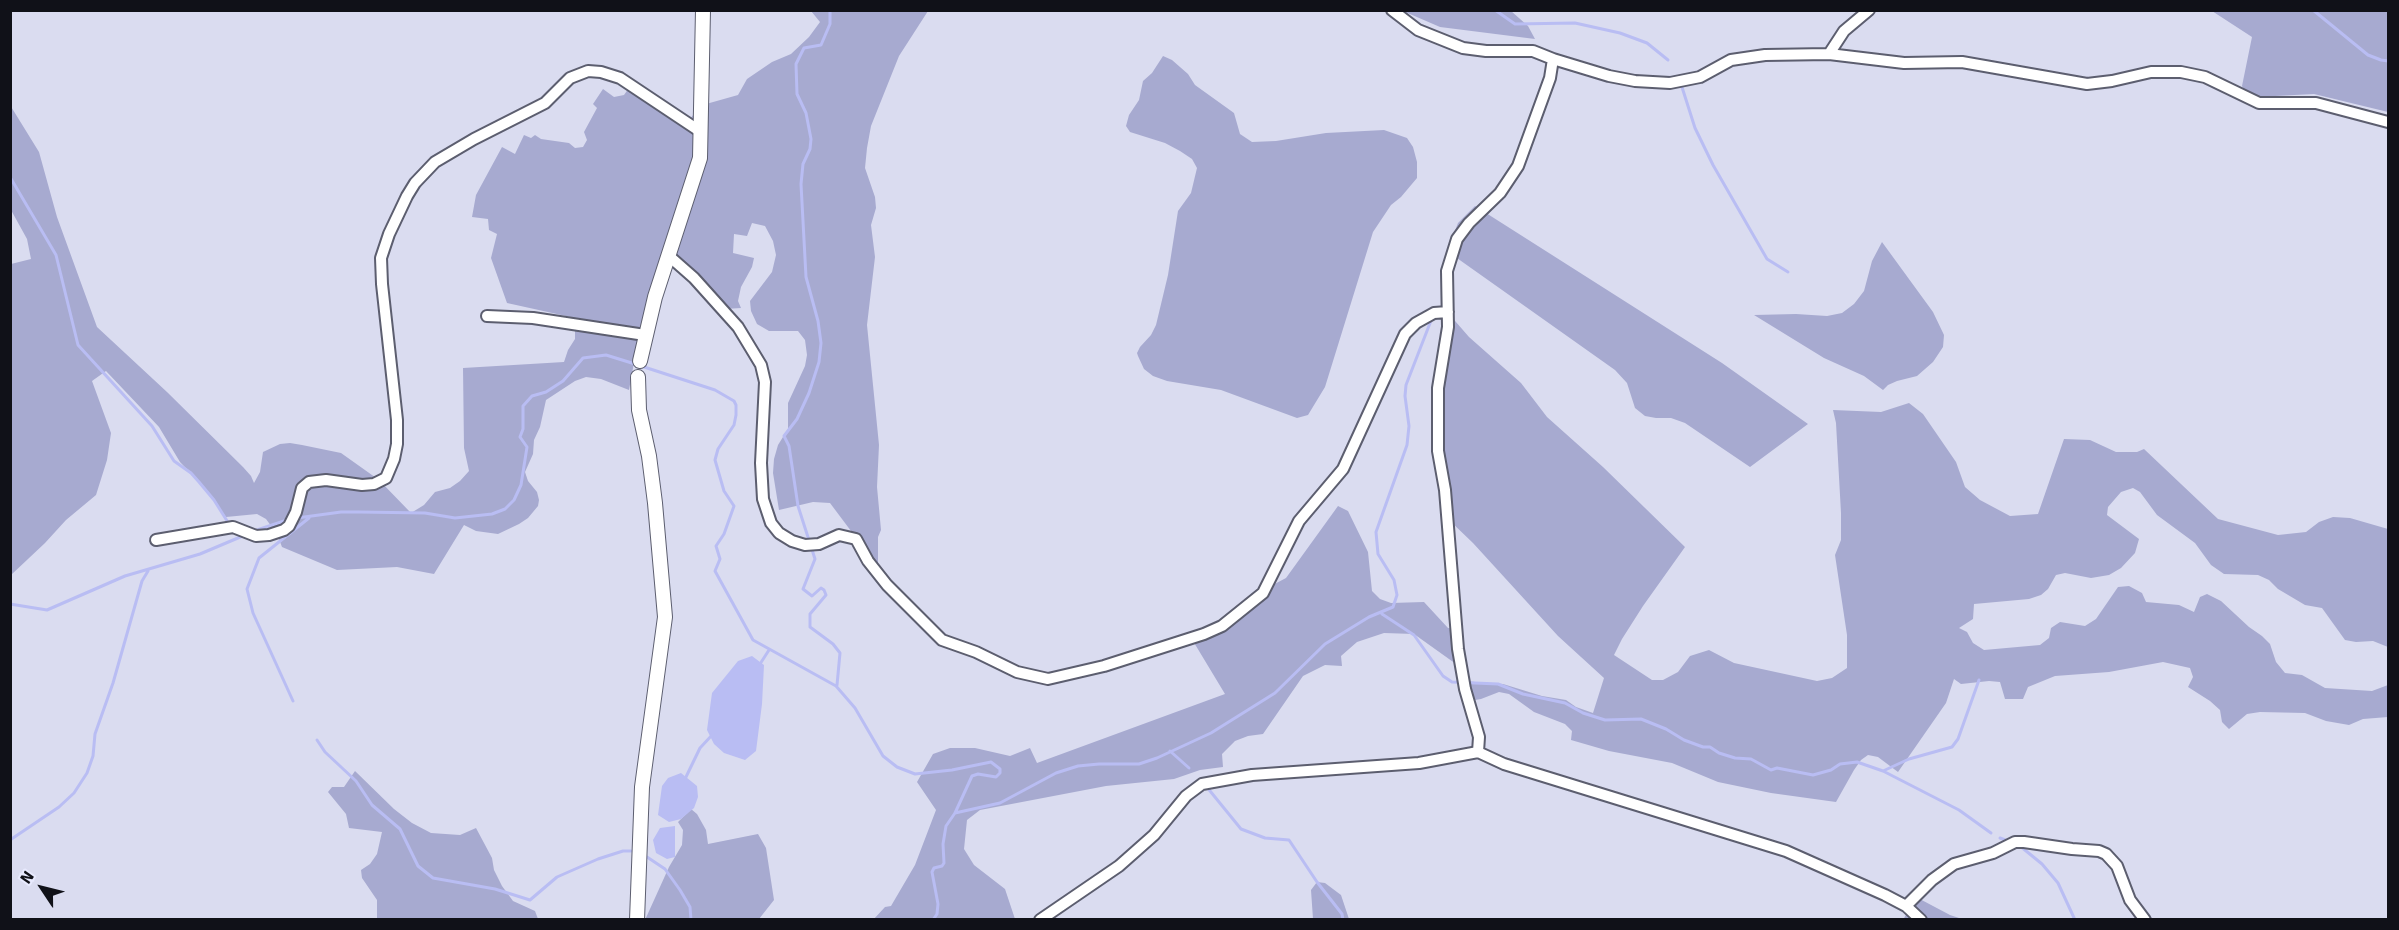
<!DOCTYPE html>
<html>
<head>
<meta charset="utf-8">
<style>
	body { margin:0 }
	#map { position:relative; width:2399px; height:930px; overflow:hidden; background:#dadcf0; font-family:Signika,sans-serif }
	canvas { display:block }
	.frame { position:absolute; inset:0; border:12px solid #101118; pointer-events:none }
	.north { position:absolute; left:12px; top:858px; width:60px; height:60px; -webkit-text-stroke:4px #e8eafe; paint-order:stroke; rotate:305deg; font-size:16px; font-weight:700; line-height:24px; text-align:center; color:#101118 }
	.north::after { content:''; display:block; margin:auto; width:21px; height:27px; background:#101118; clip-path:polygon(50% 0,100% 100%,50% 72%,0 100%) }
</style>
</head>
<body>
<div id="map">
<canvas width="2399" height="930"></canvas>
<div class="frame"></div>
<div class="north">N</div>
</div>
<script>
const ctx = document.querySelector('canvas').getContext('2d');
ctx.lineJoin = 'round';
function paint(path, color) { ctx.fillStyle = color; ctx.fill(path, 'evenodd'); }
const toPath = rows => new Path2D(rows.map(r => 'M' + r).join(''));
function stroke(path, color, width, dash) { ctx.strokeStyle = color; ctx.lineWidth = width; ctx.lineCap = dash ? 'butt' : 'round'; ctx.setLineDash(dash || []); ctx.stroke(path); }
paint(toPath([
	[811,11,928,11,899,56,871,126,867,148,865,168,875,197,876,208,871,225,875,257,867,325,879,445,877,487,881,530,878,537,878,567,830,503,813,502,779,510,773,473,774,459,778,445,788,429,788,403,805,366,807,355,805,340,798,331,769,331,757,324,751,311,750,301,772,272,776,255,773,241,765,226,752,223,747,236,734,234,733,253,754,258,752,267,741,287,738,301,741,308,725,309,681,259,675,255,658,272,641,324,629,390,601,379,586,377,575,381,546,400,540,427,534,440,533,454,525,472,528,481,537,492,539,500,538,506,528,518,519,524,498,534,476,531,464,525,434,574,397,567,337,570,282,547,277,534,266,519,257,514,226,517,204,487,180,462,159,427,106,371,92,381,111,433,107,460,96,495,66,520,45,543,11,575,11,264,31,259,27,239,11,210,10,105,39,152,57,217,97,327,167,392,243,467,251,476,254,483,260,472,263,452,280,444,290,443,302,445,341,453,379,480,411,513,424,505,435,492,450,488,460,481,469,471,464,448,463,368,564,362,568,350,575,339,575,318,507,303,491,258,497,234,489,230,488,219,472,217,476,195,502,147,515,154,524,135,531,138,535,135,541,139,569,143,575,148,583,147,587,140,584,132,597,108,593,104,603,89,614,97,624,95,631,85,689,121,699,106,738,95,747,79,772,62,791,54,809,37,820,22],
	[1403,11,1511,11,1528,26,1535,39,1440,27],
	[2212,11,2388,11,2388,112,2314,94,2256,97,2245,92,2242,86,2252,37],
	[1163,56,1172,60,1188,74,1195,85,1234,113,1240,134,1252,142,1276,141,1326,133,1384,130,1407,138,1413,147,1417,162,1417,178,1401,197,1391,205,1373,232,1325,387,1308,415,1297,418,1221,390,1167,381,1153,376,1144,369,1138,356,1137,353,1140,347,1151,335,1156,325,1168,275,1178,211,1191,193,1197,168,1192,159,1180,151,1165,143,1130,132,1126,126,1129,115,1139,100,1143,81,1152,73],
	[1475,206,1722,363,1808,424,1750,467,1685,423,1671,418,1656,418,1645,416,1635,408,1627,383,1615,370,1447,251,1458,223],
	[1882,242,1933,312,1944,335,1943,347,1933,362,1917,376,1897,381,1888,385,1883,390,1864,376,1824,358,1754,315,1796,314,1827,316,1842,313,1854,304,1864,291,1872,261],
	[1449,314,1469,337,1521,383,1547,417,1603,467,1685,547,1643,606,1622,639,1614,655,1652,680,1663,680,1678,672,1690,656,1709,650,1734,663,1817,681,1832,678,1847,668,1847,635,1835,555,1841,540,1841,513,1836,423,1833,410,1881,412,1909,403,1923,414,1956,462,1965,487,1980,500,2010,516,2038,514,2064,439,2090,440,2116,452,2137,452,2144,449,2218,519,2278,535,2306,532,2319,522,2333,517,2350,518,2388,529,2388,647,2373,641,2356,642,2345,640,2322,608,2305,605,2278,589,2269,580,2258,575,2224,574,2211,565,2195,543,2157,515,2140,492,2133,488,2121,492,2108,507,2107,515,2139,539,2135,553,2121,568,2109,575,2091,578,2065,573,2056,575,2048,589,2041,595,2029,599,1974,604,1973,619,1959,628,1967,632,1973,643,1984,650,2040,645,2049,638,2051,628,2060,622,2085,626,2096,619,2118,587,2129,586,2142,593,2146,602,2179,605,2194,612,2200,597,2207,594,2221,601,2249,627,2262,636,2270,644,2276,662,2285,673,2302,675,2325,688,2372,691,2388,685,2388,717,2363,719,2349,725,2326,721,2305,713,2260,712,2247,714,2229,729,2222,722,2220,710,2210,701,2188,687,2193,677,2190,668,2163,662,2109,672,2055,676,2028,687,2023,699,2005,699,2000,682,1989,681,1961,684,1954,679,1946,703,1898,772,1878,757,1868,755,1861,760,1854,770,1836,802,1771,793,1718,782,1672,763,1609,751,1571,740,1572,731,1565,724,1534,712,1509,694,1499,692,1481,699,1469,701,1462,681,1503,684,1542,696,1566,700,1576,707,1593,713,1604,678,1558,636,1473,543,1448,519,1436,439],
	[1338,506,1348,511,1368,552,1372,591,1380,599,1391,603,1424,602,1448,628,1457,629,1456,664,1414,634,1384,633,1357,642,1341,656,1342,666,1325,665,1303,676,1263,734,1248,736,1235,741,1222,754,1223,767,1200,770,1174,779,1106,786,980,810,967,820,964,849,974,865,1005,889,1015,919,873,920,885,907,891,906,915,865,936,810,917,782,933,754,950,748,975,748,1010,756,1030,748,1037,763,1225,694,1190,636,1207,630,1267,588,1286,578],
	[355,771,394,809,412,823,431,833,460,835,476,828,492,858,494,870,502,886,513,901,535,911,538,919,377,919,377,900,362,878,361,870,370,864,377,854,382,832,349,828,346,814,328,792,332,787,344,787],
	[691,809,697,814,706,830,708,844,758,834,766,848,774,900,759,919,645,920,669,867,682,845,683,830,678,822],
	[1317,882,1325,883,1341,895,1349,919,1313,919,1311,890],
	[1916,897,1950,915,1962,919,1903,920]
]), '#a7aad0');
paint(toPath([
	[752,656,764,665,762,704,756,751,745,760,724,753,714,744,707,730,712,693,738,661],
	[681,773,697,786,698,797,694,808,681,819,669,822,658,815,662,786,668,778],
	[675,826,675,857,667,859,656,853,653,840,660,828]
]), '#b9bdf3');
stroke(toPath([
	[830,10,830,24,821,45,804,48,796,64,797,94,806,113,811,139,810,149,803,164,801,184,806,277,818,321,821,343,819,362,809,393,797,419,784,436,789,446,798,506,815,559,803,589,812,596,821,588,824,590,826,595,810,614,810,627,833,644,840,653,837,685],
	[1495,10,1515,24,1575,23,1620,33,1647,43,1668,60],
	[2313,10,2368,55,2381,60,2388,61],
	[1681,84,1695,128,1713,165,1767,259,1788,272],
	[10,177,56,255,78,345,152,426,174,461,191,473,199,482,214,500,229,524],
	[641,366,715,390,734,401,736,405,736,415,734,425,718,449,715,460,724,491,734,506,724,534,716,546,720,559,715,571,753,640,836,686,855,708,883,756,897,767,915,774,952,770,991,762,1000,769,1000,773,996,777,978,774,972,776,955,813,946,826,943,844,944,863,942,866,934,868,932,872,938,904,937,914,933,920],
	[297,518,341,512,359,512,425,513,455,518,492,514,505,509,514,500,521,485,527,447,520,437,523,429,523,406,532,396,546,392,563,381,583,358,606,355,635,364],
	[254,531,287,520],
	[10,604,47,610,125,576,200,554,245,535],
	[1382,614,1414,635,1443,676,1452,682,1498,684,1523,694,1565,703,1583,713,1605,720,1641,719,1666,729,1684,740,1703,747,1710,747,1719,753,1735,758,1751,759,1771,770,1777,768,1813,775,1831,770,1840,764,1857,762,1883,771,1959,810,1991,833],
	[760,664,769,650],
	[293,701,253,613,247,589,259,558,309,518],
	[317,740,325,752,356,781,372,805,400,829,418,866,433,878,495,889,530,900,557,877,598,859,623,851,631,851],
	[1170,751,1189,768],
	[1883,771,1909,759,1952,747,1958,739,1979,680],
	[685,779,700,748,713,734],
	[1206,786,1241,829,1265,838,1289,840,1317,882,1342,914,1343,920],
	[955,813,1000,803,1056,773,1078,766,1099,764,1139,764,1157,758,1211,733,1275,693,1325,644,1369,617,1393,607,1397,595,1394,580,1378,554,1376,532,1407,445,1409,426,1405,396,1406,385,1432,318],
	[2000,838,2008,841],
	[10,840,59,807,74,793,87,773,93,756,95,734,113,683,142,581,148,571],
	[2020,846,2042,864,2058,883,2075,920],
	[647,857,665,869,680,890,690,907,691,920]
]), '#b9bdf3', 3);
const minor = toPath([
	[1392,10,1418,30,1463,48,1486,51,1533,51,1553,59,1550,78,1518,166,1500,193,1469,223,1457,239,1447,271,1448,327,1438,388,1438,451,1445,490,1458,649,1465,689,1479,737,1478,752,1504,764,1786,851,1885,895,1906,906,1921,920],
	[1829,54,1844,31,1869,10],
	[1553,59,1609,76,1635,81,1670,83,1700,77,1731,60,1765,55,1829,54,1904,63,1962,62,2087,84,2112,81,2151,72,2181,72,2205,77,2259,103,2316,103,2388,122],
	[669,256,694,278,738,327,761,365,765,382,761,463,763,499,771,523,779,533,792,541,805,545,819,544,839,535,856,539,868,561,887,585,942,640,976,652,1017,672,1048,679,1104,666,1204,634,1222,626,1263,593,1299,521,1343,469,1405,334,1416,323,1434,313,1448,312],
	[487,316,533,318,645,335],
	[156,540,233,527,256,536,269,535,284,530,289,526,296,512,302,488,309,482,326,480,362,485,374,484,386,478,394,459,397,444,397,420,382,284,381,258,389,234,407,196,415,183,435,162,474,139,545,103,570,78,588,71,601,72,620,78,701,132],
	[1906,906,1932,880,1954,864,1993,853,2015,842,2024,842,2072,849,2099,851,2106,854,2117,866,2130,900,2145,920],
	[1040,920,1119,866,1154,835,1186,796,1202,784,1252,775,1419,763,1478,752]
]);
const tertiary = toPath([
	[640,361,655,297,700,158,703,10],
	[637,920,642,787,665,617,655,503,649,456,639,410,638,377]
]);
stroke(minor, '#5c5e6f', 14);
stroke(tertiary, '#5c5e6f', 16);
stroke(minor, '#fff', 10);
stroke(tertiary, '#fff', 14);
</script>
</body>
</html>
